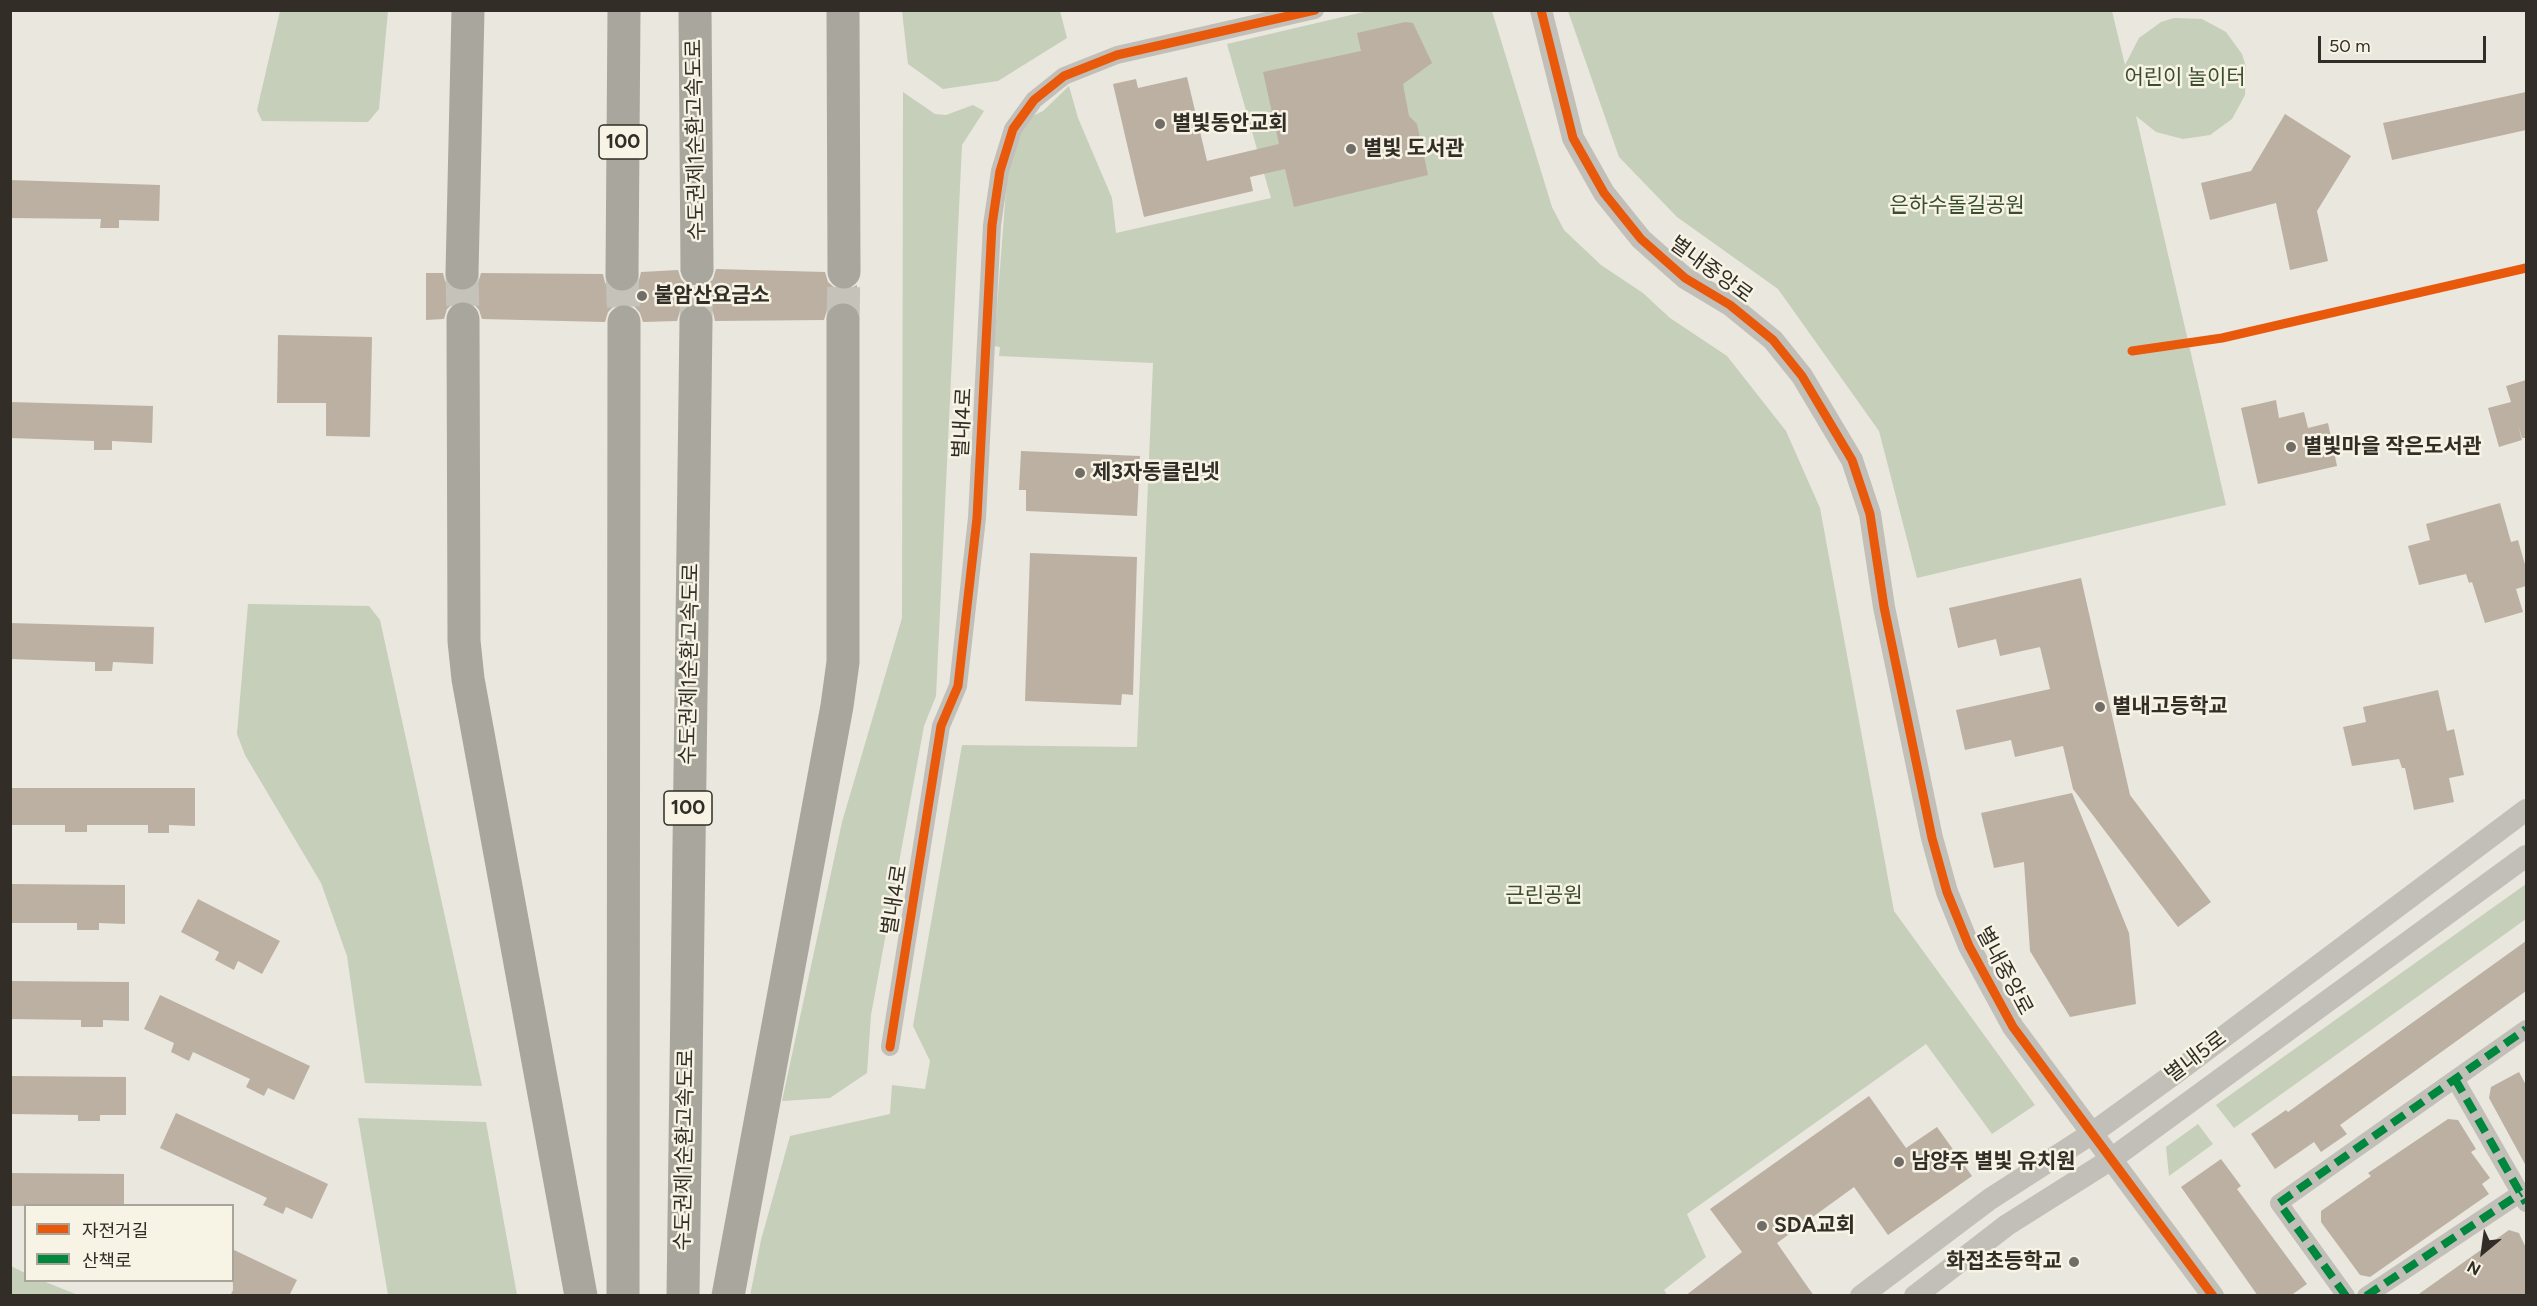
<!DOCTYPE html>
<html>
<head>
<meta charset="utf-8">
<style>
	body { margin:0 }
	#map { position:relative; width:2537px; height:1306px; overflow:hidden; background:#eae7de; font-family:Figtree,"Noto Sans KR",sans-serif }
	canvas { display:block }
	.frame { position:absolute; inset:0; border:12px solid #322d27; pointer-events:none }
	.legend { position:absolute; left:24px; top:1204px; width:210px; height:78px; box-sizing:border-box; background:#f7f3e5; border:2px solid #a8a499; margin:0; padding:8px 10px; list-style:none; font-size:18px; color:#322d27 }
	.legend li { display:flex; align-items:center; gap:12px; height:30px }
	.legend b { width:30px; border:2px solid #a8a499 }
	.north { position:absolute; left:2453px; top:1222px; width:60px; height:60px; -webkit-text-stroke:4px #f7f3e5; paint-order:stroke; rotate:209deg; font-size:16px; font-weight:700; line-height:24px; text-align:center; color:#322d27 }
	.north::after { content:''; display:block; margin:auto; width:21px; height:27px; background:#322d27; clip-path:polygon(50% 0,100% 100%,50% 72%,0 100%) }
	.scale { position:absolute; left:2318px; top:36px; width:168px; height:27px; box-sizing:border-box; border:3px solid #322d27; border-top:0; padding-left:8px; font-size:18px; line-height:21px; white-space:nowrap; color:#322d27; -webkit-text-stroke:4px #f7f3e5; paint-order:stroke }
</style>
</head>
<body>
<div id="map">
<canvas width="2537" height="1306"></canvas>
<div class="frame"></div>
<ul class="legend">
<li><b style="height:8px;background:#e8590c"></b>자전거길</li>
<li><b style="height:8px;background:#00873e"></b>산책로</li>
</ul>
<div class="north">N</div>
<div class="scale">50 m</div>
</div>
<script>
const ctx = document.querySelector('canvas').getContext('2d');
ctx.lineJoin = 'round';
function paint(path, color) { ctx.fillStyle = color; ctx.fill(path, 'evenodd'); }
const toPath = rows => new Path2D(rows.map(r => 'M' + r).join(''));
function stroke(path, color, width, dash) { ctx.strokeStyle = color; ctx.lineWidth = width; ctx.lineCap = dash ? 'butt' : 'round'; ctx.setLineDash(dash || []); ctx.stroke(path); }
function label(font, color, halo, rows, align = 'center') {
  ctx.font = font + ' Figtree,"Noto Sans KR",sans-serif'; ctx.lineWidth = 5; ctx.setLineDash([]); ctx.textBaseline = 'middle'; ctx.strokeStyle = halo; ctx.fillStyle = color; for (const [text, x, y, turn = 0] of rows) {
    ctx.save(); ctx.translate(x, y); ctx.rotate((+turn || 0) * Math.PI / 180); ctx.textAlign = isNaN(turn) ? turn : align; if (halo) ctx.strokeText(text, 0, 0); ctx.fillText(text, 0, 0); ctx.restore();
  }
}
paint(toPath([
	[280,11,388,11,379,109,368,122,262,121,257,110],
	[902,11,1060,11,1067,38,998,81,943,89,908,64],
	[1368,11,1492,11,1552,207,1564,230,1601,265,1643,293,1670,318,1727,356,1786,431,1820,508,1894,911,2035,1105,1992,1134,1926,1044,1687,1214,1706,1257,1664,1290,1667,1295,750,1296,761,1240,790,1136,890,1114,892,1085,925,1089,930,1061,913,1026,962,745,1137,747,1153,363,999,356,1000,347,994,346,1008,164,1026,119,1043,111,1069,86,1078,118,1112,198,1116,233,1271,198,1227,44],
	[1568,11,2112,11,2125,65,2139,38,2161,22,2174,18,2202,19,2226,32,2242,54,2246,67,2245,95,2232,119,2210,135,2183,139,2156,132,2136,116,2226,505,1917,578,1879,431,1778,289,1677,217,1619,157],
	[903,92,935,114,946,115,973,105,984,111,962,145,936,696,924,726,871,1015,867,1073,830,1098,782,1101,842,822,902,618],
	[248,604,369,606,380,620,482,1086,365,1083,347,956,321,883,245,755,237,734],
	[2526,884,2526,919,2234,1128,2216,1105],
	[358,1118,486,1122,517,1295,388,1295],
	[2198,1124,2213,1144,2169,1176,2166,1147],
	[11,1266,25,1273,26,1280,43,1281,78,1295,11,1295]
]), '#c6cfba');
paint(toPath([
	[1405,22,1413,23,1432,63,1403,84,1409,116,1417,124,1428,175,1294,207,1285,169,1250,177,1253,191,1144,217,1113,84,1136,79,1138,88,1187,77,1207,161,1279,144,1263,72,1361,51,1357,33],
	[2526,92,2526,130,2392,160,2383,123],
	[2285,114,2351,156,2317,211,2328,261,2290,270,2276,203,2210,220,2201,183,2251,171],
	[10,180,160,185,159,221,119,220,119,228,100,228,101,219,10,218],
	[716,269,825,272,828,282,835,288,845,291,857,285,857,308,844,301,834,304,827,310,824,320,715,321,713,312,706,305,696,302,686,305,680,311,677,321,643,322,640,313,634,306,623,303,614,306,608,312,605,322,482,319,479,310,473,303,462,300,454,303,447,309,444,319,426,320,426,273,443,273,445,281,452,289,462,292,470,290,478,283,481,273,603,274,605,283,612,290,622,293,631,291,638,284,641,272,678,270,681,279,687,285,698,288,707,285,713,279],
	[278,335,372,337,370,437,326,436,326,403,277,403],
	[2526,380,2526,438,2522,438,2518,425,2522,440,2499,447,2488,408,2511,402,2506,386],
	[2276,400,2279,418,2304,412,2308,428,2328,423,2337,466,2258,484,2241,408],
	[10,402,153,406,152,443,112,441,112,450,94,450,94,441,10,438],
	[1021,451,1140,456,1137,516,1026,511,1026,490,1019,490],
	[2500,503,2511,542,2518,540,2526,568,2526,586,2516,589,2523,612,2485,623,2472,582,2469,583,2466,574,2419,585,2408,546,2430,540,2426,524],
	[1030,553,1137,557,1133,695,1122,694,1121,705,1025,701],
	[2081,578,2130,795,2211,902,2178,927,2073,789,2063,746,2015,757,2011,740,1965,750,1956,710,2050,689,2040,647,2000,656,1996,639,1958,648,1949,608],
	[10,623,154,627,153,664,113,662,112,671,95,671,95,662,10,659],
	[2438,690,2447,731,2454,729,2464,775,2449,778,2454,802,2414,810,2405,768,2402,768,2399,759,2352,766,2343,727,2366,722,2363,707],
	[10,788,195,788,195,826,169,825,169,833,148,833,148,825,87,825,87,832,65,832,65,825,10,825],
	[2072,793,2129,933,2136,1004,2070,1017,2030,951,2024,862,1994,868,1981,813],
	[10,884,125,885,125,924,99,923,99,930,77,930,77,923,10,923],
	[198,899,280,941,262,974,238,961,234,970,215,960,219,952,181,932],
	[2526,941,2526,991,2340,1125,2347,1134,2321,1152,2314,1142,2275,1169,2251,1134,2286,1110,2288,1112],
	[10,981,129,982,129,1021,103,1020,103,1027,81,1027,81,1020,10,1019],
	[160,995,310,1066,294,1100,268,1088,264,1096,246,1087,250,1079,193,1052,189,1061,171,1052,174,1043,144,1029],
	[2519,1072,2526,1085,2526,1166,2489,1098,2491,1087],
	[10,1076,126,1077,126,1115,100,1115,100,1121,78,1121,78,1115,10,1114],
	[1869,1096,1906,1148,1937,1127,1972,1176,1888,1235,1854,1187,1777,1243,1814,1296,1685,1296,1742,1252,1710,1209],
	[176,1113,328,1184,312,1219,286,1207,283,1214,263,1205,267,1198,160,1148],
	[2448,1119,2458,1120,2476,1149,2471,1152,2490,1178,2482,1184,2489,1194,2370,1277,2360,1275,2321,1222,2321,1211,2371,1176,2368,1173],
	[2221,1159,2241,1186,2237,1189,2307,1284,2290,1296,2258,1296,2181,1187],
	[10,1173,124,1174,124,1206,10,1206],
	[2509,1230,2519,1233,2526,1248,2526,1296,2416,1296],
	[232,1249,297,1280,289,1296,230,1296,233,1290]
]), '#bcb0a2');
stroke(toPath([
	[462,273,463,319],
	[622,274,624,322],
	[843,320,844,272],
	[696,321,697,269]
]), '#c5c2b9', 33, [33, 16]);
stroke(toPath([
	[890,1047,941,726,958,686,977,518,992,225,1000,171,1013,129,1034,100,1064,76,1117,55,1315,10],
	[2455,1079,2526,1203],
	[2346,1296,2279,1203,2526,1029],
	[2366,1296,2521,1193]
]), '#c2bfb8', 18);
stroke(toPath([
	[1541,10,1573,138,1604,193,1641,239,1685,278,1730,305,1773,340,1802,376,1852,460,1870,514,1884,607,1932,838,1947,892,1969,946,2013,1027,2213,1296],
	[1861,1296,1990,1199,2091,1134,2174,1074,2526,810],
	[1915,1296,2007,1225,2110,1160,2526,856]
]), '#c2bfb8', 22);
stroke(toPath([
	[695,10,697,269],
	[843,10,844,272],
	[462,273,468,10],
	[622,274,624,10],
	[463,319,464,641,468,679,581,1296],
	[623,1296,624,322],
	[683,1296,696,321],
	[728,1296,837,706,843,662,843,320]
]), '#a9a69d', 33);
stroke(toPath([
	[2455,1079,2526,1203],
	[2346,1296,2279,1203,2526,1029],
	[2366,1296,2521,1193]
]), '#00873e', 8, [15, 8]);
stroke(toPath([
	[1541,10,1573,138,1604,193,1641,239,1685,278,1730,305,1773,340,1802,376,1852,460,1870,514,1884,607,1932,838,1947,892,1969,946,2013,1027,2213,1296],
	[2132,351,2222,338,2526,268],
	[890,1047,941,726,958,686,977,518,992,225,1000,171,1013,129,1034,100,1064,76,1117,55,1315,10]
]), '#e8590c', 9);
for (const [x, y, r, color] of [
	[1160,124,6,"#726e67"],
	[1351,149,6,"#726e67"],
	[642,296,6,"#726e67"],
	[2291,447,6,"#726e67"],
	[1080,473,6,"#726e67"],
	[2100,707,6,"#726e67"],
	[1899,1162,6,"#726e67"],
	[1762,1226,6,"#726e67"],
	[2074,1262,6,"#726e67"]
]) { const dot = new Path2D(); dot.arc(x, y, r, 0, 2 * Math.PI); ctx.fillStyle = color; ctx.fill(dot); stroke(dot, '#f7f3e5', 2); }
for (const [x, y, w] of [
	[623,142,48],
	[688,808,48]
]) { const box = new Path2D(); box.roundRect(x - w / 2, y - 17, w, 34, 4.5); ctx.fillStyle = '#f7f3e5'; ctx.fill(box); stroke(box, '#322d27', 1.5); }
label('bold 20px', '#322d27', null, [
	["100",623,142],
	["100",688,808]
]);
label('21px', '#394e2d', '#f7f3e5', [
	["어린이 놀이터",2185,78],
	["은하수돌길공원",1957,206],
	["근린공원",1544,896]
]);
label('bold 21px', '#322d27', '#f7f3e5', [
	["별빛동안교회",1172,124],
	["별빛 도서관",1363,149],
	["불암산요금소",654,296],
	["별빛마을 작은도서관",2303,447],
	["제3자동클린넷",1092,473],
	["별내고등학교",2112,707],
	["남양주 별빛 유치원",1911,1162],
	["SDA교회",1774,1226],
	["화접초등학교",2062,1262,"right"]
], 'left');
label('21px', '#322d27', '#f7f3e5', [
	["수도권제1순환고속도로",696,140,-91],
	["별내중앙로",1711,270,36],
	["별내4로",963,423,-87],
	["수도권제1순환고속도로",690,664,-89],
	["별내4로",895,900,-81],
	["별내중앙로",2004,971,62],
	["별내5로",2196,1057,-37],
	["수도권제1순환고속도로",685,1150,-89]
]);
</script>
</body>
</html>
